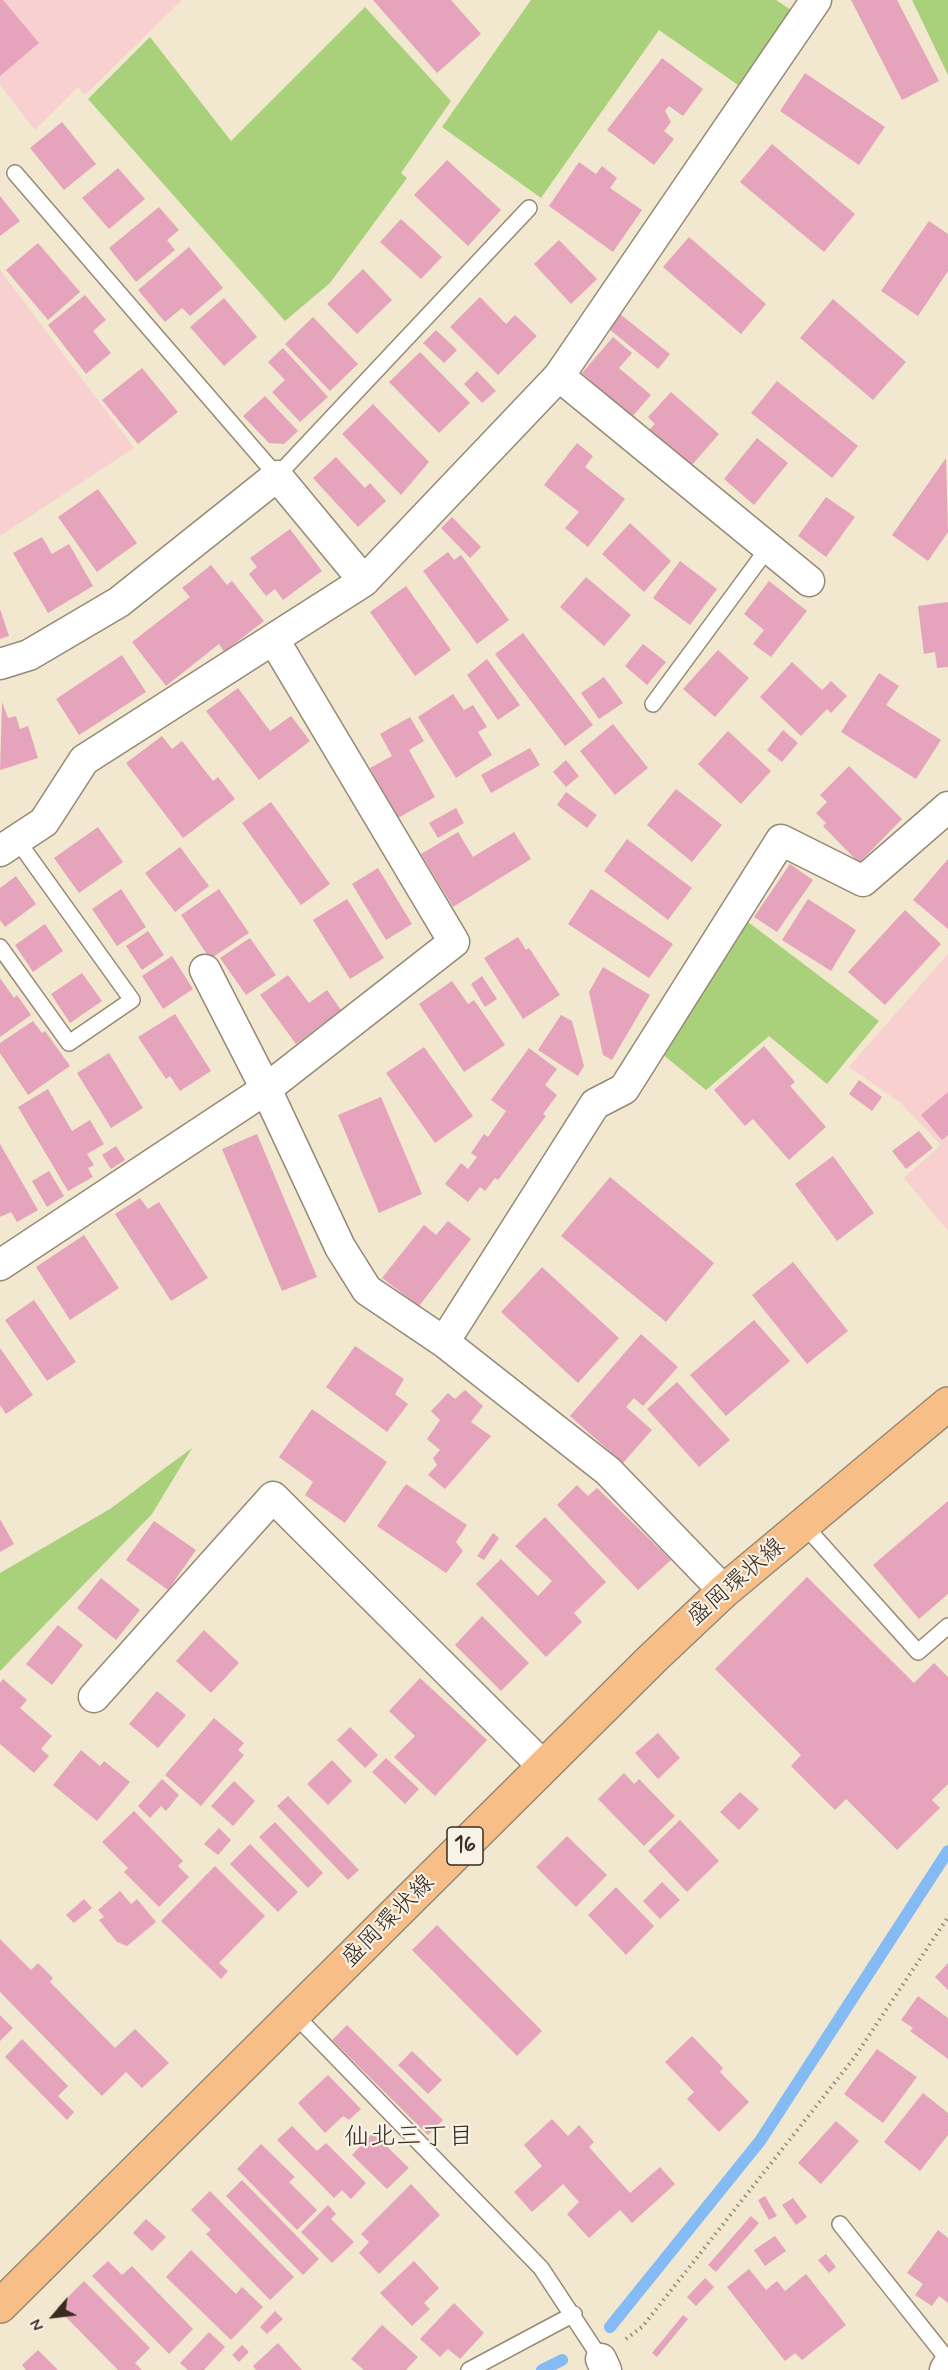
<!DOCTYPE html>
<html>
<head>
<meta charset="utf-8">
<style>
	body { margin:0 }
	#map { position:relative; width:948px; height:2370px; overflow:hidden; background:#f1e8cf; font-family:Mynerve,sans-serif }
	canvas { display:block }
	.north { position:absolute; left:24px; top:2286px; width:60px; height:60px; -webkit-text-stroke:4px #f7f3e8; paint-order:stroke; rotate:242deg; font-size:16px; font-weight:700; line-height:24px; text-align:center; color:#3b2a1e }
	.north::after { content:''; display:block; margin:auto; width:21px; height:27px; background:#3b2a1e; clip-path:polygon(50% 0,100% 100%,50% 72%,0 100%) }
</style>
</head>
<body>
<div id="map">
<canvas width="948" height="2370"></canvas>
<div class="north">N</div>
</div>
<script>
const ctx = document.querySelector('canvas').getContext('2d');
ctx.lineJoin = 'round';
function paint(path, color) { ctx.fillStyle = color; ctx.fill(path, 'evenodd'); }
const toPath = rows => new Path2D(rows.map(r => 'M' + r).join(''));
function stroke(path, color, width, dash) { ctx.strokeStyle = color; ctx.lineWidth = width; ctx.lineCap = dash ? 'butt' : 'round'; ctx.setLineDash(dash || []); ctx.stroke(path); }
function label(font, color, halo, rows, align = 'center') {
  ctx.font = font + ' Mynerve,"Klee One",sans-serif'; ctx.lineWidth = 4.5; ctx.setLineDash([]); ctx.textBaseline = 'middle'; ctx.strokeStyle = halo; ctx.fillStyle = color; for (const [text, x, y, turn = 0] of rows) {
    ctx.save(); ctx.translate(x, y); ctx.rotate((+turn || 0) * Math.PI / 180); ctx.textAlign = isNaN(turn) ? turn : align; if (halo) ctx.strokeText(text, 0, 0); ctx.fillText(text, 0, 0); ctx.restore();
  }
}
paint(toPath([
	[0,0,182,0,85,95,78,87,35,130,0,85],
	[0,270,134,448,0,536],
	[948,954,948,1231,904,1178,941,1145,901,1103,849,1067]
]), '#f7d0cf');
paint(toPath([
	[531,0,776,0,791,10,738,85,659,30,541,198,442,127],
	[912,0,948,0,948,75],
	[365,7,451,101,401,173,407,178,330,283,285,321,88,99,150,37,231,141],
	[748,922,879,1021,827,1084,769,1036,706,1090,661,1053],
	[192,1448,152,1514,0,1671,0,1573,110,1509]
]), '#a9d07a');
stroke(toPath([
	[610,2327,760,2141,948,1851],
	[542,2370,562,2360]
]), '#85bbf5', 12);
paint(toPath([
	[0,0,3,0,39,43,0,76],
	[373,0,451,0,481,34,437,73],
	[851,0,897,0,939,81,902,100],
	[662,58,703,89,683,116,669,106,665,111,671,122,664,131,674,139,654,165,607,130],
	[805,73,885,127,859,165,780,111],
	[62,122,96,164,64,190,30,148],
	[772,144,855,214,824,252,740,182],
	[447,160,501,210,468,246,414,195],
	[579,162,596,174,602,166,617,178,610,188,642,210,613,252,549,206],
	[118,168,145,199,109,229,82,198],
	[0,196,20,221,0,236],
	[159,207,179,230,167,240,175,250,136,282,109,248],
	[401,219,442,257,421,279,380,242],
	[929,221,948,234,948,271,918,316,881,291],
	[689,237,766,304,741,334,663,267],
	[559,240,597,279,571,304,534,264],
	[38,243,80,292,48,320,6,270],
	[189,247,223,288,190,316,182,308,165,322,138,290],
	[363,269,392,300,357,334,327,304],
	[85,295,106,320,93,331,111,353,86,374,48,325],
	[480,297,506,324,515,315,537,336,498,375,450,327],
	[224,298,257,337,224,366,190,327],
	[833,299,906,362,873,400,800,338],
	[620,314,670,354,658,369,609,329],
	[313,317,358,364,330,391,285,344],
	[436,330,457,350,444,363,423,343],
	[613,337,632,353,619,368,651,395,632,417,582,373],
	[283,348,328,397,300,422,272,392,285,380,268,362],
	[420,352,470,403,439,433,389,382],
	[142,368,178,412,138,444,102,400],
	[477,371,496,391,482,403,464,384],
	[777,381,858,446,832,478,751,413],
	[671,392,719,434,691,466,649,430,655,424,648,417],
	[265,396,298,431,284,444,269,443,243,416],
	[373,404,429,462,401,495,342,434],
	[757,438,788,463,754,505,724,479],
	[577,443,593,456,585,467,625,499,588,547,565,528,579,512,544,485],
	[336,457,365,488,370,483,386,501,358,527,313,478],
	[946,458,948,532,928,561,892,535],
	[98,489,137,543,97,572,58,517],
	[826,497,855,517,826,557,798,536],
	[452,517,481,547,470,558,441,528],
	[630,523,671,561,644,592,602,554],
	[290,529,322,571,283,600,275,589,266,596,249,574,257,567,250,558],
	[42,537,52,554,69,544,93,586,48,613,13,553],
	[448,552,454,560,461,555,509,620,477,644,423,571],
	[680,561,717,589,690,625,653,598],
	[211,565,227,585,232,581,264,621,224,652,219,644,166,686,132,642,190,597,182,588],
	[586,577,631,615,604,646,560,607],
	[769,581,807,611,771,657,753,644,764,630,744,614],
	[406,586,451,650,415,676,370,612],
	[948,602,948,667,937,668,935,652,924,654,918,606],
	[0,609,9,636,0,639],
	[523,633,593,725,565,746,495,654],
	[643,644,666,662,647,685,625,666],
	[718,650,749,678,715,717,683,689],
	[122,655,146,692,79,735,56,699],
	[487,659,520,705,498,720,467,675],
	[792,662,822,690,831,681,847,696,831,713,827,709,801,736,760,697],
	[879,673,899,686,886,705,941,740,916,779,841,732],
	[604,677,623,703,599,719,581,693],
	[238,688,270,731,291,716,310,741,259,780,206,711],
	[453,694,464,710,473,705,487,727,478,732,492,755,456,778,418,717],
	[2,702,8,718,16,716,20,729,28,726,38,758,0,770],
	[410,717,424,741,409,750,435,797,398,818,370,768,392,756,380,734],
	[613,724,648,768,615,795,580,751],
	[783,730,798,743,782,762,767,750],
	[728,731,771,771,741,804,698,764],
	[162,736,172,749,182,741,213,781,218,777,235,799,183,838,126,763],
	[530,748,540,765,491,793,481,775],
	[566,760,579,776,566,787,553,772],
	[849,766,902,819,859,863,823,826,826,823,816,813,827,802,820,795],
	[676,789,722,825,692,862,647,825],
	[566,792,597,815,587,828,557,805],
	[271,802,330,884,301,905,242,823],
	[456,808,464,823,438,838,429,823],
	[98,827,123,862,79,893,54,858],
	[458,832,473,857,514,832,531,859,453,907,421,854],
	[627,839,692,888,668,920,604,871],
	[180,847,209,886,175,912,145,873],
	[948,859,948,929,913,900],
	[790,864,813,880,777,932,754,917],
	[378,868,412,924,386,940,352,884],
	[16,876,36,904,5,927,0,920,0,888],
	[121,889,146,927,117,946,92,909],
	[219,889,249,933,210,959,181,915],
	[591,889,673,944,649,978,568,924],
	[347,899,384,958,350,979,313,920],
	[808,899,856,930,831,971,782,940],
	[905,910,941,944,885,1005,848,972],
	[45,924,63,951,33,972,15,945],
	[148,931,164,955,142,970,126,946],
	[518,937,526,950,529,948,560,995,523,1019,484,958],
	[250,938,276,975,246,995,220,958],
	[172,956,193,989,163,1009,142,976],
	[603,967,650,995,612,1060,603,1055,589,992],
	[82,973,102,1001,70,1023,51,994],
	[288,975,309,1003,327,990,341,1010,296,1044,260,995],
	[482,976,497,999,485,1007,471,984],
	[0,978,14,998,17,995,31,1015,0,1037],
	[452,981,468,1004,474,1000,505,1045,464,1072,419,1004],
	[175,1014,211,1071,180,1091,170,1076,166,1079,138,1037],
	[561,1015,572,1021,584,1066,578,1076,538,1050],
	[33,1021,42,1033,45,1031,70,1066,28,1095,0,1053,0,1043],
	[764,1046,795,1082,790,1086,826,1127,789,1160,753,1119,745,1126,714,1090],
	[424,1047,473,1116,435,1143,386,1073],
	[529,1048,557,1069,545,1085,557,1095,543,1114,546,1116,498,1180,495,1178,485,1191,480,1187,468,1202,445,1184,461,1163,468,1169,477,1157,471,1153,484,1134,488,1137,506,1111,491,1100],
	[109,1053,143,1108,111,1128,77,1073],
	[859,1080,882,1097,872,1111,849,1094],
	[48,1089,72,1131,90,1120,104,1144,87,1154,94,1165,88,1168,93,1177,68,1191,18,1107],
	[948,1092,948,1135,942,1140,921,1115],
	[381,1097,422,1194,379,1213,338,1115],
	[919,1131,933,1148,906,1169,892,1151],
	[257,1134,317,1277,282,1291,222,1149],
	[0,1144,38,1210,17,1222,11,1212,0,1217],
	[116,1146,125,1160,111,1169,102,1155],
	[833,1156,874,1213,837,1241,795,1184],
	[49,1171,64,1196,47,1207,32,1181],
	[610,1177,714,1263,666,1322,561,1236],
	[140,1198,148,1209,159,1202,208,1278,171,1301,115,1214],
	[448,1221,471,1239,419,1306,382,1278,424,1225,436,1235],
	[84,1235,119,1288,70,1320,36,1267],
	[793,1262,848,1331,807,1364,752,1295],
	[542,1267,619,1338,578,1383,501,1312],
	[34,1300,76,1362,47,1381,5,1320],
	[754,1320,790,1361,726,1416,690,1375],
	[641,1334,678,1367,643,1406,634,1398,626,1407,652,1430,623,1463,570,1416],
	[355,1346,404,1379,395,1394,408,1404,387,1432,326,1387],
	[0,1348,33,1395,6,1414,0,1405],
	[677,1382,730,1440,699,1467,647,1409],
	[465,1390,483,1406,471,1422,491,1436,445,1489,428,1475,437,1465,433,1458,440,1450,427,1439,440,1420,431,1411,448,1393,455,1399],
	[312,1409,387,1462,345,1523,305,1495,313,1482,279,1457],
	[406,1484,467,1525,456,1542,463,1551,446,1573,377,1526],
	[577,1485,588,1496,597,1488,671,1560,638,1590,557,1505],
	[948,1501,948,1594,919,1619,873,1565],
	[545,1517,606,1582,574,1613,582,1622,546,1657,476,1584,501,1559,538,1596,552,1581,515,1546],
	[0,1519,14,1544,0,1552],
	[154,1521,196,1550,168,1590,126,1560],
	[493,1533,499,1538,484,1560,477,1556],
	[807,1577,914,1683,934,1663,948,1677,948,1784,932,1800,940,1808,897,1850,846,1799,835,1810,791,1766,801,1755,715,1669],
	[101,1578,140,1610,116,1640,77,1608],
	[482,1616,529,1663,501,1691,455,1645],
	[58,1625,83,1645,52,1685,26,1664],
	[204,1630,239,1663,211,1693,176,1661],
	[420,1678,487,1740,435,1796,394,1757,415,1736,389,1711],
	[3,1679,27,1700,20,1708,52,1736,41,1749,49,1756,34,1773,0,1744,0,1683],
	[157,1691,186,1715,158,1748,129,1724],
	[214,1718,244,1743,238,1750,244,1755,201,1806,165,1775],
	[350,1727,378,1755,365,1768,337,1740],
	[658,1733,680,1758,658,1779,635,1753],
	[81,1750,100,1766,104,1761,130,1782,97,1821,53,1785],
	[386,1758,419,1789,405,1804,372,1772],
	[332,1760,352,1781,328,1805,307,1784],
	[624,1773,634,1784,639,1779,675,1816,644,1846,598,1799],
	[162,1779,179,1795,166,1811,161,1806,150,1818,138,1806],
	[234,1781,255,1801,233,1826,211,1806],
	[740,1792,759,1809,739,1830,720,1812],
	[288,1796,359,1870,348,1880,277,1806],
	[134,1811,183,1861,178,1866,189,1877,159,1907,124,1872,128,1868,102,1842],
	[680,1820,719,1861,687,1892,648,1851],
	[275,1822,323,1873,308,1888,259,1837],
	[219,1828,231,1840,218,1855,204,1844],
	[567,1836,607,1875,576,1907,536,1867],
	[250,1844,298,1892,278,1912,230,1864],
	[215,1866,265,1916,219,1963,228,1971,221,1979,161,1921],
	[662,1882,680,1900,660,1919,643,1901],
	[616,1887,654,1926,626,1955,588,1915],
	[120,1891,131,1904,137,1899,156,1922,127,1946,117,1942,99,1920,104,1917,98,1910],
	[84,1899,92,1908,74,1923,66,1915],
	[437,1925,542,2031,517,2056,412,1950],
	[0,1939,31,1970,38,1963,53,1978,50,1982,115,2048,135,2029,169,2063,142,2088,126,2072,102,2096,0,1992],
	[948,1963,948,1990,935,1977],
	[918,1996,948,2018,948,2059,910,2031,913,2028,901,2020],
	[0,2015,13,2028,0,2041],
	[347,2025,443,2120,428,2135,332,2040],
	[692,2036,723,2068,720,2072,749,2102,719,2132,687,2099,694,2092,665,2062],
	[22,2039,68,2086,58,2096,74,2112,67,2120,5,2057],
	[877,2049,917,2077,883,2123,844,2094],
	[412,2051,442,2080,428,2094,398,2065],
	[328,2075,361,2109,349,2120,343,2116,325,2133,298,2103],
	[923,2093,948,2113,948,2135,920,2171,884,2142],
	[552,2119,568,2136,579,2125,594,2142,589,2147,630,2193,660,2167,675,2184,632,2223,620,2210,589,2238,567,2214,579,2202,563,2184,532,2212,514,2192,542,2166,524,2145],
	[836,2121,859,2141,821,2184,798,2163],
	[292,2126,317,2151,326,2143,366,2183,351,2199,342,2190,334,2198,277,2140],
	[373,2133,409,2168,387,2189,352,2155],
	[261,2144,295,2177,289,2182,317,2210,297,2230,237,2169],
	[242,2180,319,2259,303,2275,226,2196],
	[411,2184,440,2215,379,2274,359,2253,369,2242,361,2234],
	[210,2191,294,2277,270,2300,206,2234,211,2230,191,2210],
	[765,2196,777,2216,769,2220,758,2200],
	[793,2198,807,2217,796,2225,782,2205],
	[328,2205,336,2214,331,2219,354,2242,332,2263,301,2232],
	[751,2216,759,2223,716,2272,708,2265],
	[146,2219,166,2237,152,2251,133,2233],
	[938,2230,948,2238,948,2303,939,2296,932,2306,915,2295,923,2284,907,2273],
	[775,2236,786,2251,765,2266,754,2250],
	[191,2250,236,2294,242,2287,263,2307,231,2340,166,2277],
	[826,2254,836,2267,829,2273,818,2260],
	[108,2261,122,2275,132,2266,193,2329,169,2354,92,2276],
	[414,2261,439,2288,424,2303,430,2309,412,2326,380,2293],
	[749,2269,766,2290,777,2281,785,2291,806,2274,846,2325,802,2360,795,2353,785,2361,727,2287],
	[705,2278,714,2287,696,2306,687,2297],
	[84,2281,150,2348,135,2363,142,2370,118,2370,57,2308],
	[454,2303,484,2333,460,2359,448,2349,440,2357,420,2339],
	[275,2311,283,2319,267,2334,260,2327],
	[683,2315,688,2319,657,2357,652,2353],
	[382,2325,418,2357,406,2370,364,2370,351,2359],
	[209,2332,225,2347,204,2370,188,2370,180,2363],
	[278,2343,302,2370,256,2370,253,2366],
	[242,2345,249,2352,239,2362,232,2355],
	[38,2350,58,2370,26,2370,22,2365]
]), '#e5a4bc');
const service = toPath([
	[15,173,277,476,529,208],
	[653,704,768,548],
	[0,947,69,1043,132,1000,17,840],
	[804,1525,918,1652,948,1626],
	[295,2015,541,2268,601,2359],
	[840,2224,948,2360],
	[469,2370,574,2314]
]);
const minor = toPath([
	[559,376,809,581],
	[0,664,29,655,119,602,277,476,364,581],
	[0,851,44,822,84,760,364,581,559,376,816,0],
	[205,970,266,1089,340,1247,367,1290,444,1342,608,1471,724,1591],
	[0,1265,266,1089,454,942,274,640],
	[444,1342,595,1104,624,1089,781,840,863,881,948,807],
	[94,1697,273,1497,544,1767],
	[601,2359,606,2370],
	[945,2370,948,2365]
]);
const primary = toPath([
	[0,2306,653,1658,724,1591,948,1404]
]);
stroke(service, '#968976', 18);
stroke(minor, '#968976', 33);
stroke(primary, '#968976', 36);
stroke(toPath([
	[626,2339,643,2326,854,2058,948,1917]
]), '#968976', 4, [1.5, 4.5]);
stroke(service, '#fff', 15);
stroke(minor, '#fff', 30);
stroke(primary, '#f7be88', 33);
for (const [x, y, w] of [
	[465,1846,36]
]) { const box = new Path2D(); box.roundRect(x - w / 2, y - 19, w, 38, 4.5); ctx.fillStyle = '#f7f3e8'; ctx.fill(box); stroke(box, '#3b2a1e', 1.5); }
label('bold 22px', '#3b2a1e', null, [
	["16",465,1846]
]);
label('24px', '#3b2a1e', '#f7f3e8', [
	["盛岡環状線",737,1583,-41],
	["盛岡環状線",389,1922,-45]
]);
label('26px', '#3b2a1e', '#f7f3e8', [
	["仙北三丁目",409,2139]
]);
</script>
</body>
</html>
